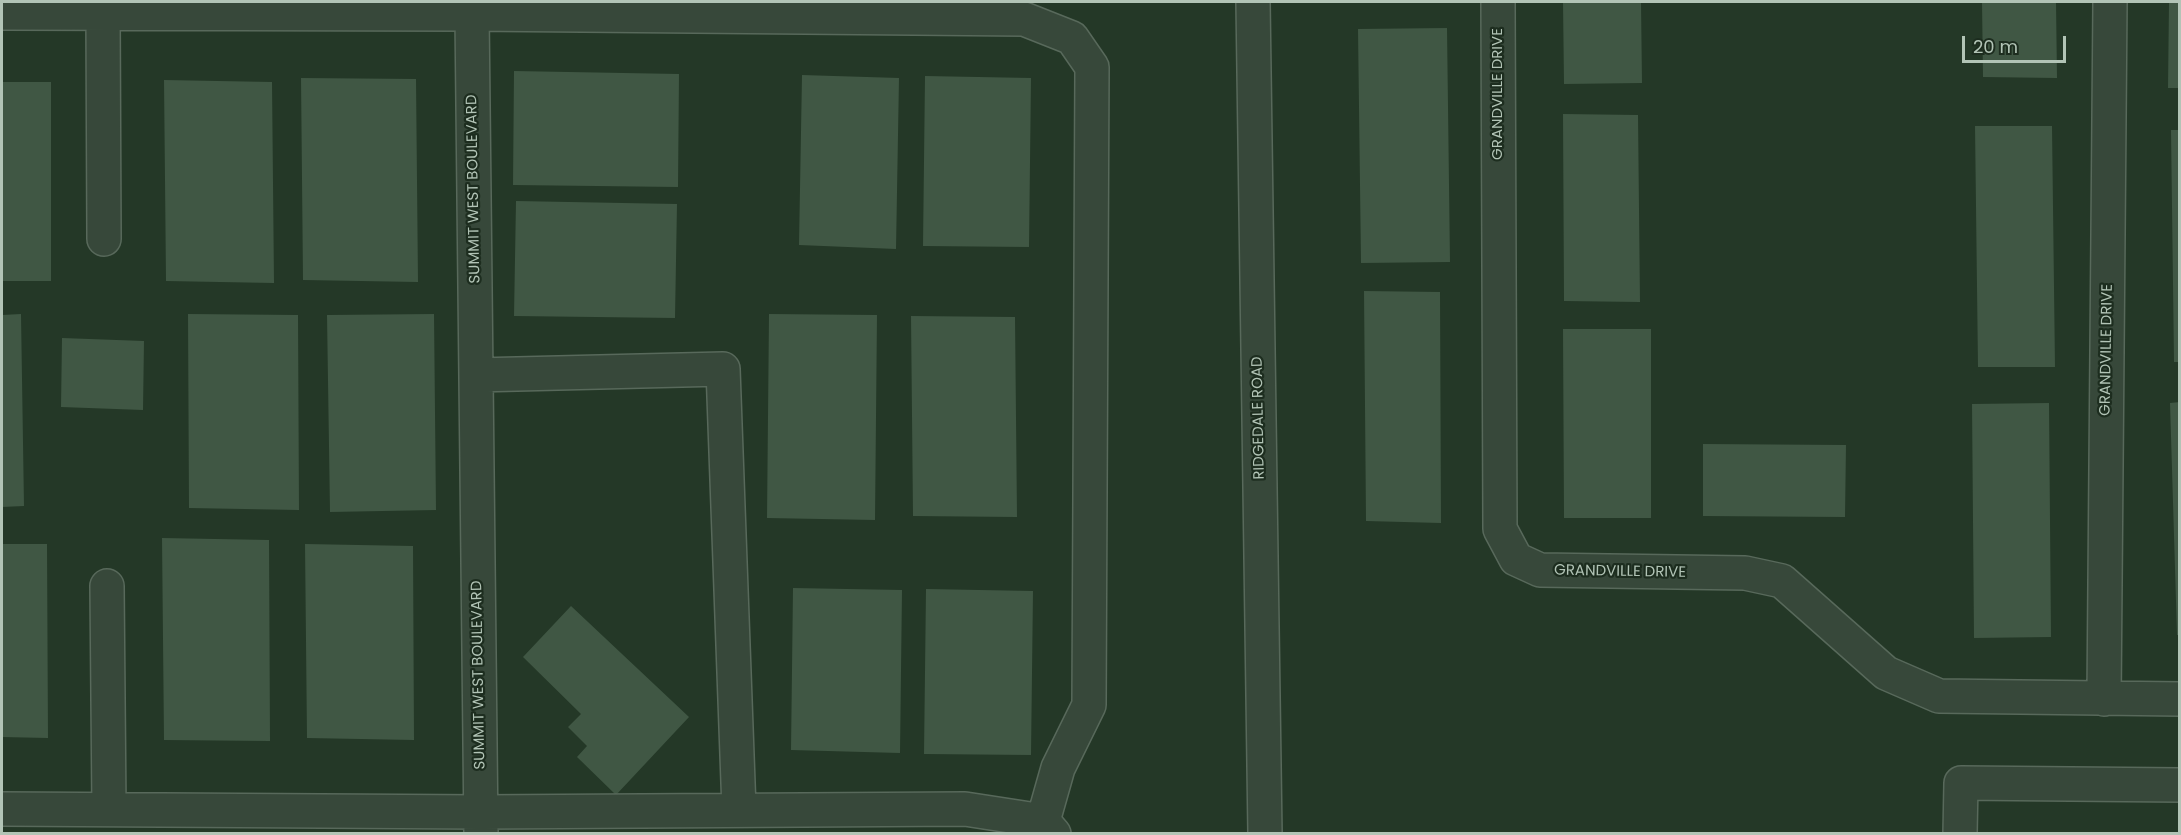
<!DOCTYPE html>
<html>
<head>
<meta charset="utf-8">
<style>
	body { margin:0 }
	#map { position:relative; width:2181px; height:835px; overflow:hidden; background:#243827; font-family:Poppins,sans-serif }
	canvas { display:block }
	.frame { position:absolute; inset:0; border:3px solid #b2c4b6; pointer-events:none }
	.scale { position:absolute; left:1962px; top:36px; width:104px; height:27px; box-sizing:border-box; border:3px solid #b2c4b6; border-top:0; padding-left:8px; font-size:18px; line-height:21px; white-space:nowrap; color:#b2c4b6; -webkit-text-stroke:4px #1d2d1f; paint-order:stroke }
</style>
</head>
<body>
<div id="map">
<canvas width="2181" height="835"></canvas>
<div class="frame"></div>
<div class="scale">20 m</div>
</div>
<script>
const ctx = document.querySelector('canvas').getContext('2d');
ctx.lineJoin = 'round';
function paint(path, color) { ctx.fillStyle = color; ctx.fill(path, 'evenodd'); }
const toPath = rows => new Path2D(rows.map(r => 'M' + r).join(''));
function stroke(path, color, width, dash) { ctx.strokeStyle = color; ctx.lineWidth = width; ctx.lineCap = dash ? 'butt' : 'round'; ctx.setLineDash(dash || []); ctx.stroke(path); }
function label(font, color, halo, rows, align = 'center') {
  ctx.font = font + ' Poppins,sans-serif'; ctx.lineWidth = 4.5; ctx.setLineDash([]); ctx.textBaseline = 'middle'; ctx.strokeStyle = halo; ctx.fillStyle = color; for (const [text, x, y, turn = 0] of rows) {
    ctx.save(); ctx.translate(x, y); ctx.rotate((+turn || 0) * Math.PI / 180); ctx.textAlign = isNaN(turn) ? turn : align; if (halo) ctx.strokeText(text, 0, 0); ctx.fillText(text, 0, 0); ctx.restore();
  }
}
paint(toPath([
	[1563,2,1641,2,1642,83,1564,84],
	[1982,2,2056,2,2057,78,1983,77],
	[2169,2,2180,2,2180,88,2168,88],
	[1447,28,1450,262,1361,263,1358,29],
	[514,71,679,74,678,187,513,185],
	[802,75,899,78,896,249,799,245],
	[925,76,1031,78,1029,247,923,246],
	[301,78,416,79,418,282,303,280],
	[164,80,272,82,274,283,166,281],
	[2,82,51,82,51,281,2,281],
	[1563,114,1638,115,1640,302,1564,301],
	[1975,126,2052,126,2055,367,1978,367],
	[2171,130,2180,130,2180,362,2174,362],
	[516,201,677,204,675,318,514,316],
	[1364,291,1440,292,1441,523,1366,521],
	[21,314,24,506,2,507,2,315],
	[188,314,298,315,299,510,189,508],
	[434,314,436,510,330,512,327,315],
	[769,314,877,315,875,520,767,518],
	[911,316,1015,317,1017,517,913,516],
	[1563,329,1651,329,1651,518,1564,518],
	[62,338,144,341,143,410,61,407],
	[2180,402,2180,635,2177,635,2170,403],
	[2049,403,2051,637,1974,638,1972,404],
	[1703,444,1846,445,1845,517,1703,516],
	[162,538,269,540,270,741,164,740],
	[2,544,47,544,48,738,2,737],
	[305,544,413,546,414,740,307,738],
	[793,588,902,590,900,753,791,750],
	[926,589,1033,591,1031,755,924,754],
	[571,606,689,717,616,795,577,757,587,746,568,727,581,714,523,657]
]), '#405744');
const minor = toPath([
	[1253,2,1265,834],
	[1498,2,1500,529,1516,559,1540,570,1745,573,1782,581,1886,673,1939,696,2180,699],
	[2,13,472,14,481,834],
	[103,14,104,239],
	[472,14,1024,19,1072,38,1092,67,1089,705,1058,768,1043,821],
	[476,375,723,369,739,810],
	[107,586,109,809],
	[2104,699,2110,2],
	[2,809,481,812,965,809,1043,821,1054,834],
	[1960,834,1961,783,2180,785]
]);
stroke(minor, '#58695b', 36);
stroke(minor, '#37483a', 33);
label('15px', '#b2c4b6', '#1d2d1f', [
	["GRANDVILLE DRIVE",1498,94,-90],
	["SUMMIT WEST BOULEVARD",474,189,-91],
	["GRANDVILLE DRIVE",2107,350,-89],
	["RIDGEDALE ROAD",1259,418,-91],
	["GRANDVILLE DRIVE",1620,572,1],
	["SUMMIT WEST BOULEVARD",479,675,-91]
]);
</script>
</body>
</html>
